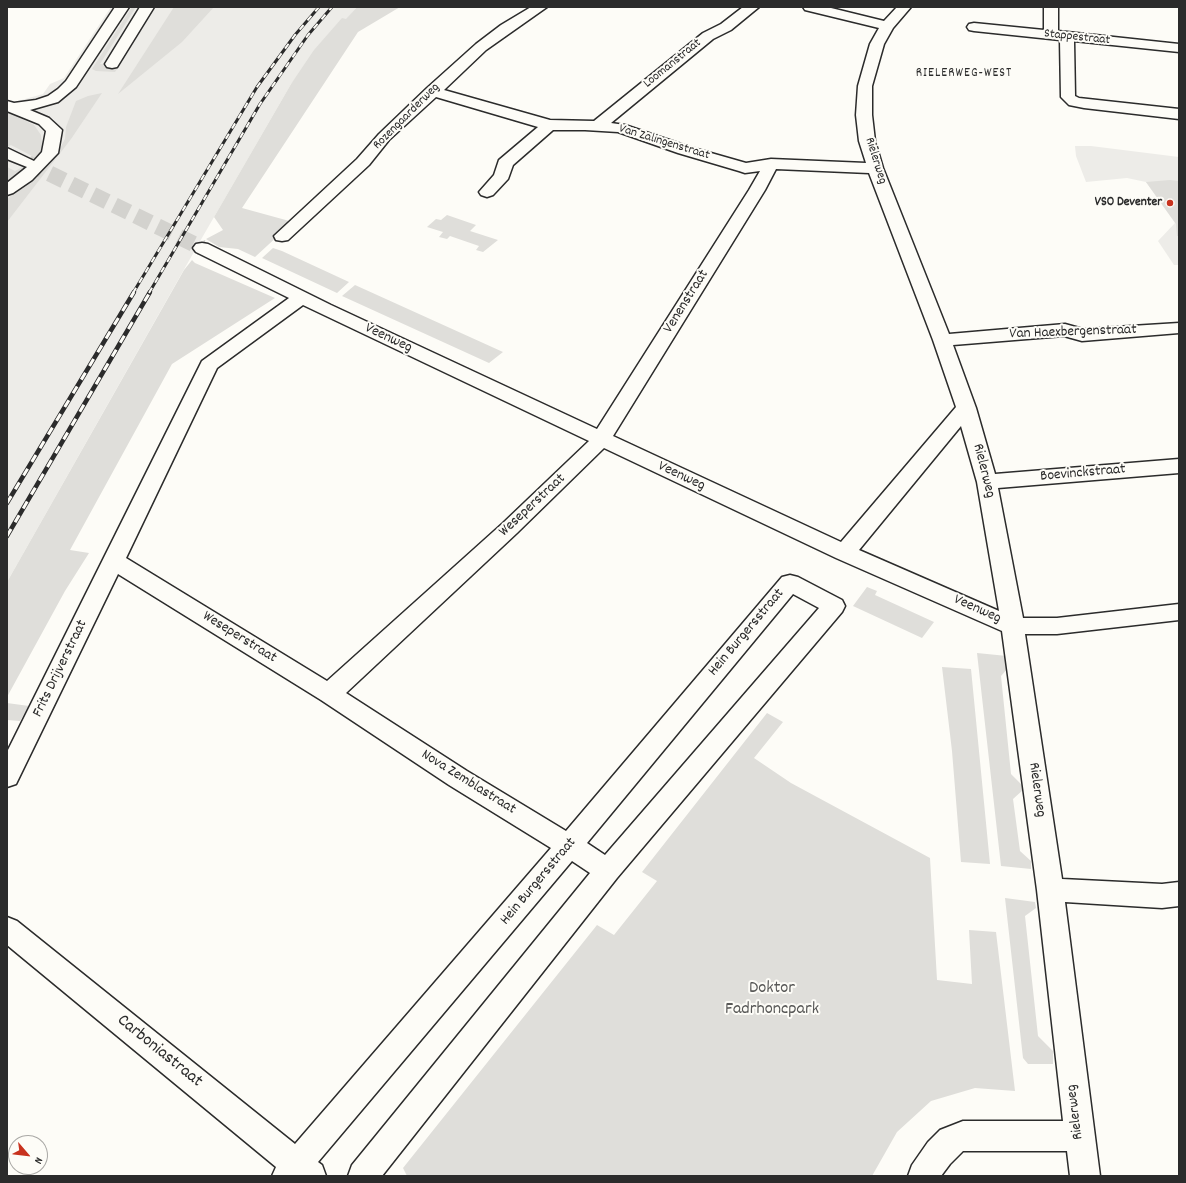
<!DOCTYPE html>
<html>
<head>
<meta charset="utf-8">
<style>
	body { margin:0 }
	#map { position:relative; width:1186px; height:1183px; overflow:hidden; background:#fdfcf7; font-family:Dekko,sans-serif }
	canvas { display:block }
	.frame { position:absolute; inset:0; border:8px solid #2b2b2b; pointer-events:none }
	.north { position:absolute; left:8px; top:1135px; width:40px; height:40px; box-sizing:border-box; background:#fdfcf7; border:1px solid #a9a8a5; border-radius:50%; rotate:118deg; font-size:11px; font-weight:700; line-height:16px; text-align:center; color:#2b2b2b }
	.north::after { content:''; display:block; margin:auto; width:14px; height:18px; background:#c8321e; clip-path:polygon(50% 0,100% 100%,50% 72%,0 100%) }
</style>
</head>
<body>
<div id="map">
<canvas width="1186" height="1183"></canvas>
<div class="frame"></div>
<div class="north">N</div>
</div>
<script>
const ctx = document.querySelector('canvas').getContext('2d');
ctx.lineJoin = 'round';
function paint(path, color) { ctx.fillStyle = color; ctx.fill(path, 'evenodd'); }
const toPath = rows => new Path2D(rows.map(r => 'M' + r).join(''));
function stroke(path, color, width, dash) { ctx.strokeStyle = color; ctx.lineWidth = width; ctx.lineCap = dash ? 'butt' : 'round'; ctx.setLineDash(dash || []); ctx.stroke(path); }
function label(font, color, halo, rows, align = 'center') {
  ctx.font = font + ' Dekko,sans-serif'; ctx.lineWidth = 4; ctx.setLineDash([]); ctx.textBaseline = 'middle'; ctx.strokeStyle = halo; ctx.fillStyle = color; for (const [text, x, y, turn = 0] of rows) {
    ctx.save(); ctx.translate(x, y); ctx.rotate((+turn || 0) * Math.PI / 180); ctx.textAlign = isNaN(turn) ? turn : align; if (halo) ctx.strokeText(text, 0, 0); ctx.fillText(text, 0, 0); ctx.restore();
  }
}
paint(toPath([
	[111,7,357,7,291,84,199,243,7,582,7,104,43,94,50,84,64,78],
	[1075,146,1091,146,1179,157,1179,265,1174,265,1158,241,1175,223,1146,182,1127,178,1086,182,1076,156]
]), '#edece8');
paint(toPath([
	[132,7,136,7,100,64,120,65,115,72,96,71,92,69],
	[174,7,214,7,182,42,118,94],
	[357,7,400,7,358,32,242,208,293,222,255,257,238,249,219,247,206,239,223,230,214,217,291,84,314,50,342,18,346,19],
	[102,93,71,139,7,222,7,199,31,179,58,152,65,139,66,127,76,101,88,96],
	[7,111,34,125,41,135,42,144,41,157,7,185,7,167,15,171,38,159,11,145,7,147],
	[1170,180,1179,181,1179,236,1177,236,1176,224,1146,182],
	[447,215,476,225,470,231,498,240,483,252,476,250,479,246,450,236,447,239,439,237,443,232,427,227,436,219,441,220],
	[273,248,282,251,349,282,337,293,262,258],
	[192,260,195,263,275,298,172,364,70,550,89,553,65,591,7,697,7,582,184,270],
	[355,285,503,352,489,363,342,296],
	[867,587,877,591,875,595,934,622,922,638,853,606],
	[977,653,1007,656,1008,668,1001,676,1011,774,1022,785,1023,790,1013,799,1020,851,1031,861,1031,869,1001,866],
	[942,667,971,669,990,864,961,862,952,751],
	[7,703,29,706,20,721,7,720],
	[767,713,783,722,754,758,791,783,930,858,937,980,972,984,969,930,996,932,1015,1091,975,1088,931,1101,897,1132,872,1176,407,1176,403,1168,597,925,614,935,657,881,642,872],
	[1005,898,1035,902,1036,908,1025,916,1038,1036,1053,1051,1053,1064,1028,1064,1023,1058]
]), '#dfdeda');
stroke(toPath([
	[28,163,202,248]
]), '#d3d2ce', 16, [16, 8]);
const minor = toPath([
	[115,7,129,7,76,87,58,102,30,110,49,118,62,130,58,153,32,180,13,193,7,195,7,183,27,167,7,159,7,148,34,161,42,152,46,131,39,124,7,111,7,101,14,103,36,100,48,96,58,89,66,81,115,7],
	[140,7,154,7,117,67,112,68,107,67,105,64,140,7],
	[531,7,547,7,486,50,444,90,550,120,594,121,703,33,721,24,743,7,759,7,731,30,713,39,611,123,625,125,690,147,746,163,771,159,866,163,859,141,856,115,858,86,870,44,879,28,805,10,803,7,827,7,884,21,897,7,911,7,893,28,884,44,872,86,872,115,875,141,883,168,949,334,1065,324,1083,329,1179,323,1179,333,1082,341,1064,336,953,345,976,408,995,474,1179,459,1179,473,998,488,1023,618,1057,618,1179,604,1179,620,1057,634,1025,634,1062,879,1162,884,1179,882,1179,906,1162,908,1065,902,1100,1176,1070,1176,1067,1151,963,1151,950,1164,941,1176,908,1176,912,1165,928,1142,940,1130,963,1121,1063,1121,1037,890,1002,631,836,558,604,448,517,533,346,693,467,771,566,831,782,577,790,575,798,577,842,600,845,606,842,612,617,878,382,1176,348,1176,352,1165,590,873,572,861,318,1162,322,1165,326,1176,272,1176,276,1167,7,945,7,917,17,921,295,1144,551,848,449,785,321,700,118,574,16,784,7,787,7,752,200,365,202,361,289,298,196,252,193,248,196,244,202,243,208,244,331,305,597,429,749,190,760,171,745,173,739,171,678,153,618,132,585,130,553,130,513,165,508,179,493,195,487,197,481,195,479,192,494,175,499,160,538,127,436,97,389,140,369,165,288,240,282,241,276,240,274,236,357,159,379,134,427,88,476,44,501,25,531,7],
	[776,169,869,173,933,340,956,407,841,542,613,436,765,190,776,169],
	[303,305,589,441,503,523,327,681,126,558,217,368,303,305],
	[961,426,977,482,999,611,859,550,961,426],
	[793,594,819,608,605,855,587,843,793,594],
	[1044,7,1058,7,1058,31,1179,44,1179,52,1074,41,1075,96,1079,98,1179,109,1179,119,1084,108,1069,105,1061,97,1060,40,974,31,969,30,967,27,969,24,974,23,1044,30,1044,7]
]);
stroke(minor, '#2b2b2b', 3);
paint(minor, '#fdfcf7');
const railFar1 = toPath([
	[133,293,257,87,295,35,319,7],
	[149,293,260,104,308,35,332,7]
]);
const rail = toPath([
	[7,503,134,292],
	[7,536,150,292]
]);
stroke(railFar1, '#2b2b2b', 3);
stroke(rail, '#2b2b2b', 4.5);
stroke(railFar1, '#fdfcf7', 2, [6]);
stroke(rail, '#fdfcf7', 3, [8]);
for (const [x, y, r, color] of [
	[1170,203,4,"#c8321e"]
]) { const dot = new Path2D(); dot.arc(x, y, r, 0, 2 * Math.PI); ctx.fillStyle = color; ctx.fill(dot); stroke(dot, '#fdfcf7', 1.5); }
label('13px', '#2b2b2b', '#fdfcf7', [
	["Stappestraat",1077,38,6],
	["Loomanstraat",673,64,-39],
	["Rozengaarderweg",407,117,-45],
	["Van Zalingenstraat",664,143,17],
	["Rielerweg",875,161,73]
]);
ctx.letterSpacing = '1px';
label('13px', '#2b2b2b', '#fdfcf7', [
	["RIELERWEG-WEST",964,74]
]);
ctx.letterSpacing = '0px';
label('bold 13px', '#2b2b2b', '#fdfcf7', [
	["VSO Deventer",1162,203]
], 'right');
label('15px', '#2b2b2b', '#fdfcf7', [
	["Venenstraat",687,302,-58],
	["Van Haexbergenstraat",1073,333,-2],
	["Veenweg",388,339,25],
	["Rielerweg",983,471,76],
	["Boevinckstraat",1083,474,-5],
	["Veenweg",681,477,25],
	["Weseperstraat",533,506,-43],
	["Veenweg",977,610,24],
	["Hein Burgersstraat",747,633,-50],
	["Weseperstraat",239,638,32],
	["Frits Drijverstraat",61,669,-64],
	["Nova Zemblastraat",468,783,32],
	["Rielerweg",1036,790,82],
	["Hein Burgersstraat",539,882,-50],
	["Rielerweg",1076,1112,-97]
]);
label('18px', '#585857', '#fdfcf7', [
	["Doktor",772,990],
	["Fadrhoncpark",772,1011]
]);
label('18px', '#2b2b2b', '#fdfcf7', [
	["Carboniastraat",159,1052,39]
]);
</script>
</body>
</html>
